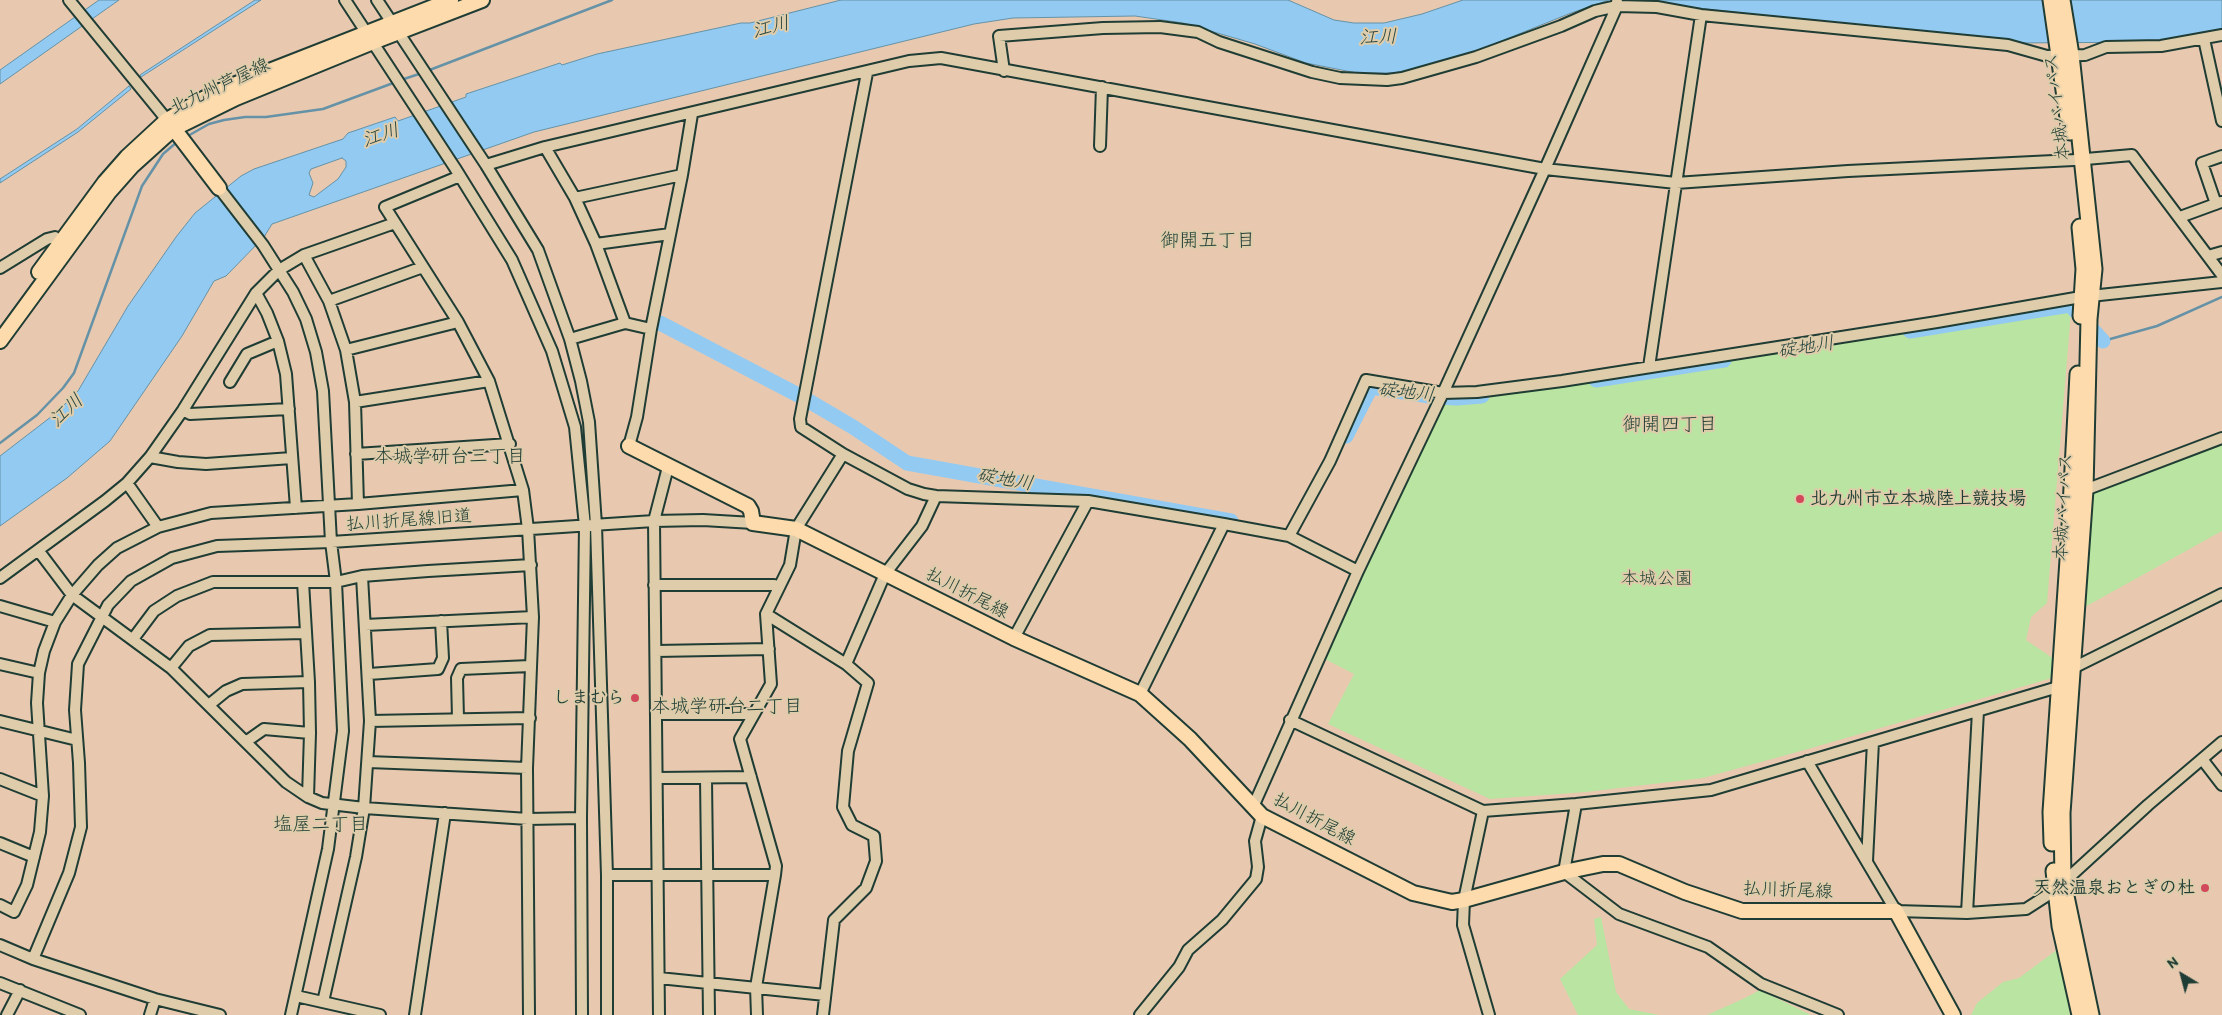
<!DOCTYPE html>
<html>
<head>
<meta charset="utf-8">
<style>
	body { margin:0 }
	#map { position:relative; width:2222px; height:1015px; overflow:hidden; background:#e8c9b0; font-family:Itim,sans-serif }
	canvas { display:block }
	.north { position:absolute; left:2157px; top:950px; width:50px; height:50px; -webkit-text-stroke:4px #deccaa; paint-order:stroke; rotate:323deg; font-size:14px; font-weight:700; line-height:20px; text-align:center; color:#1f3d34 }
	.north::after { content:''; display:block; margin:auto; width:18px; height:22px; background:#1f3d34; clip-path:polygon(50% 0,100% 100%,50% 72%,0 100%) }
</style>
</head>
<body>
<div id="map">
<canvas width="2222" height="1015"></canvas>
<div class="north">N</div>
</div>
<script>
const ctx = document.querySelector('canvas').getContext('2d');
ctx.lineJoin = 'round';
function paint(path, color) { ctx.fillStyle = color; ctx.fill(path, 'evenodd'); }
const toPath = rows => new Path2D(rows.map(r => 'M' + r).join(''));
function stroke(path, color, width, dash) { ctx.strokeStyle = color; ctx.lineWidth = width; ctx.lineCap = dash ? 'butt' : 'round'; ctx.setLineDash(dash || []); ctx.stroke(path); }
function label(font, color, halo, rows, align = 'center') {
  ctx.font = font + ' Itim,"Klee One",sans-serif'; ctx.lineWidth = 4; ctx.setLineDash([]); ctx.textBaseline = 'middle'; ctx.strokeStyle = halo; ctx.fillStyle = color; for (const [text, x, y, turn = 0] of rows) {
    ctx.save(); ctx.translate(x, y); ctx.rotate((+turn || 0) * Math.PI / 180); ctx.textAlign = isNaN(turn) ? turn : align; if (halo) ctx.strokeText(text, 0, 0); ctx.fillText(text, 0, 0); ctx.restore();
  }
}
paint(toPath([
	[2066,308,2071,311,2047,603,2031,617,2026,640,2054,659,2052,678,1808,749,1703,778,1586,792,1490,799,1328,724,1354,674,1323,658,1442,399,1461,400,1651,374],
	[2222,435,2222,531,2083,608,2092,489],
	[1601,917,1616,992,1629,1009,1659,1015,1578,1015,1560,979,1597,945,1594,919],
	[2058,949,2070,1015,1971,1015,1977,1003,2003,982,2019,978],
	[1760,990,1811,1015,1707,1015,1745,998]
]), '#b9e4a1');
const water = toPath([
	[99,0,119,0,0,84,0,70,99,0],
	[255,0,261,0,141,77,140,75,255,0],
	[841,0,1288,0,1334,20,1354,23,1384,23,1422,14,1463,0,1616,0,1606,1,1571,13,1474,52,1431,66,1394,73,1357,73,1306,63,1255,44,1183,23,1135,16,1013,18,974,24,534,132,272,224,264,237,226,276,214,281,182,336,110,441,67,478,0,526,0,456,56,413,78,391,128,306,176,237,195,213,241,176,254,169,343,139,348,133,395,117,398,121,466,97,466,94,560,63,562,65,597,54,741,23,750,23,841,0],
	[342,158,346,161,346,167,338,179,314,197,309,195,313,183,309,173,311,169,342,158],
	[1644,0,2222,0,2222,31,2170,42,2012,43,1697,8,1644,0],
	[129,86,131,89,78,132,0,183,0,179,77,129,129,86]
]);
paint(water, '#93caf2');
stroke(water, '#6592a6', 1);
stroke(toPath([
	[427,71,612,0],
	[401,80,422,73],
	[186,137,209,124,224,120,245,117,266,117,323,109,396,82],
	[2103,341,2157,326,2222,297],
	[0,443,37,415,63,388,74,373,142,186,163,154,177,142]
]), '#6592a6', 2.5);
stroke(toPath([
	[660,323,802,397,853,427,907,463,1231,521],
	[1910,331,2070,305,2103,341],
	[1596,380,1724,360],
	[1346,436,1371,387,1436,397,1457,398,1482,396]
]), '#93caf2', 15);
const minor = toPath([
	[69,0,167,120],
	[345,0,455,168,512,260,552,351,575,427,585,526,581,818,582,1015],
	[377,0,486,165,538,250,570,339,581,381,589,422,596,525,607,875,607,1015],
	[2204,39,2222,121],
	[1004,71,999,36,1103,28,1160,27,1198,32,1219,42,1312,72,1340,78,1387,80,1402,78,1476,57,1561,26,1595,11,1617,6,1657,7,1701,15,2008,45,2047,56,2085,55,2106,47,2161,46,2222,35],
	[867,73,800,419,801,427,843,454,908,489,924,494,936,496,1088,501,1224,524,1289,536,1358,571],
	[1100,146,1102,87],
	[545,147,575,198,596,244,625,323,570,339],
	[486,165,545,147,909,61,941,58,1545,169,1676,183,1848,171,2074,160,2132,155,2222,275],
	[460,176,385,207,458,322,489,381,523,490,528,529,533,617,527,768,529,1015],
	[219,188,263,245,293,292,306,319,316,352,323,391,331,542,336,582,343,731,328,849,291,1015],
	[575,198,682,175],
	[2216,204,2202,163,2222,156],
	[2180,217,2221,202],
	[596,244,670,234],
	[304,255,329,301,346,350,355,402,358,504],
	[2208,256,2222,252],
	[0,268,47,239,55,237,63,247],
	[256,293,267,313,278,341,286,374,296,508],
	[329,301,423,267],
	[625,323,651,329],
	[346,350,458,322],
	[1649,367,1701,15],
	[230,382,247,354,278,341],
	[355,402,489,381],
	[183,410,190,414,289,409],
	[629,446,637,417,651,329,682,175,692,114],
	[356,454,510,444],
	[150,457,178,462,206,464,292,458],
	[127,483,158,527],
	[2085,490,2222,438],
	[1289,536,1330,461,1366,380,1443,393,1477,392,1562,381,1937,322,2081,297,2222,282],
	[38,550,72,595,171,668,286,782,308,797,322,803,364,808,528,819,581,818],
	[0,578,105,501,127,483,150,457,183,410,256,293,279,270,304,255,395,223],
	[303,582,309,682,310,733,308,797],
	[654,585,774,585,779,587],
	[0,606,55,622],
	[766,614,846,664,868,683,848,751,843,807,852,825,874,836,876,861,866,888,834,920,823,1015],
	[365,625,533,617],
	[1014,638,1088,501],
	[133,639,154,611,177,596,213,582,336,582,362,576,428,571,531,565],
	[656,651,769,649],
	[0,664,39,673],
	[846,664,885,574,922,526,936,496],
	[171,668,189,646,210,635,306,633],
	[2071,669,2222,594],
	[369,674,438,669,443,658,441,621],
	[1140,694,1224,524],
	[210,704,226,691,242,684,309,682],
	[656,714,753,714],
	[458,718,457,678,461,669,530,666],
	[1290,720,1483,811,1576,804,1711,790,2058,687],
	[0,721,77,740],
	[370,721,530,718],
	[247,741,264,729,310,733],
	[2202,759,2222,785],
	[1807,761,1896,911,1967,913,2026,909,2054,891,2148,805,2222,742],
	[368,762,527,768],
	[657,778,751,777],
	[0,779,43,796],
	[706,779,709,1015],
	[1576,804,1564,872,1619,914,1708,947,1761,984,1838,1015],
	[1253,807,1358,571,1443,393,1545,169,1617,6,1617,2],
	[1483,811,1464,900,1463,925,1489,1015],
	[0,843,34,857],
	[1867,861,1873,742],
	[607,875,775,875,756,987,757,1015],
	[775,875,776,866,740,739,771,684,766,614,790,565,796,529,843,454],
	[0,905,14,912,27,885,40,832,43,796,37,703,39,673,44,651,55,622,72,595,98,565,117,548,158,527,211,513,358,504,523,490],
	[1967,913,1978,711],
	[0,945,33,959,155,999,220,1015],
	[33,959,69,873,81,827,79,763,75,710,78,664,108,605,131,581,172,558,217,546,331,542,654,521,703,520,753,523],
	[659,978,825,995],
	[0,983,80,1015],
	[296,996,380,1015],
	[323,1002,356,857,364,808,370,721,362,576],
	[7,1015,20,990],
	[150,1015,155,999],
	[415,1015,445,813],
	[659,1015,654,521,668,467],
	[1140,1015,1179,967,1188,950,1222,920,1256,879,1258,867,1255,841,1262,816]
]);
const major = toPath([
	[168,121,219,188],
	[39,272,105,182,127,157,167,120,205,98,231,86,451,0],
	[0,341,109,192,132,166,173,129,236,98,373,42,482,0],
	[629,446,748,506,751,511,753,523,796,529,1014,638,1140,694,1190,739,1262,816,1413,893,1452,902,1464,900,1564,872,1603,864,1619,864,1685,892,1742,911,1896,911,1953,1015]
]);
const highway = toPath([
	[2051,0,2070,132],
	[2062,0,2071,55,2094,269,2089,319,2085,490,2062,813,2063,882,2091,1015],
	[2080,227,2084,269,2081,316],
	[2052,843,2051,812,2069,545,2078,374],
	[2054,871,2060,926,2080,1015]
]);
stroke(minor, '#1f3d34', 14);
stroke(major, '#1f3d34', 18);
stroke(highway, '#1f3d34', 19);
stroke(minor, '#deccaa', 10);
stroke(major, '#fedbac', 14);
stroke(highway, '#fedbac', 15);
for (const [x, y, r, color] of [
	[1800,499,5,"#d1495b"],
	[635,698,5,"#d1495b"],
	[2205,888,5,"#d1495b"]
]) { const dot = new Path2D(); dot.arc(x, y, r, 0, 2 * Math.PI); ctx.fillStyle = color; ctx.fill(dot); stroke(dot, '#deccaa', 2); }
label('18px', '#1f3d34', '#deccaa', [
	["北九州芦屋線",220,87,-25],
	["本城バイパス",2058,107,-97],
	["本城バイパス",2064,507,-87],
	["払川折尾線旧道",409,521,-4],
	["払川折尾線",967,594,27],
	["払川折尾線",1314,820,28],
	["払川折尾線",1788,891,2]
]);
label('bold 18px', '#1f3d34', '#deccaa', [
	["北九州市立本城陸上競技場",1810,499,"left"],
	["しまむら",625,698],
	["天然温泉おとぎの杜",2195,888]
], 'right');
label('18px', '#274539', '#deccaa', [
	["本城公園",1657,579]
]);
label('italic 19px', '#25443e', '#deccaa', [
	["江川",771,28,-14],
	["江川",1378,38,-2],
	["江川",381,136,-18],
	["碇地川",1806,348,-9],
	["碇地川",1406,393,6],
	["江川",67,411,-43],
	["碇地川",1005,480,10]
]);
label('19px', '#1f3d34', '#deccaa', [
	["御開五丁目",1208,241],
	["御開四丁目",1670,425],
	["本城学研台三丁目",450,457],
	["本城学研台二丁目",727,707],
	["塩屋二丁目",321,825]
]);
</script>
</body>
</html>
